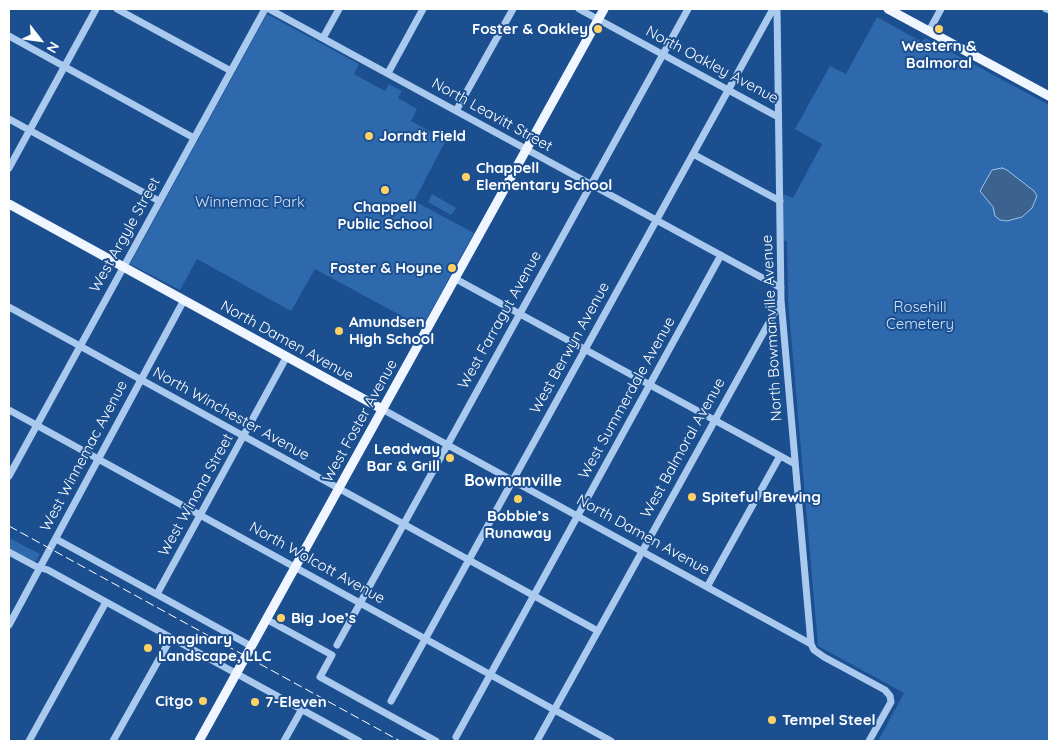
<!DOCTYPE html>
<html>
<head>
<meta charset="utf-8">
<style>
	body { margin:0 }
	#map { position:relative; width:1058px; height:750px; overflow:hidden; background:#1b4f8f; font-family:Quicksand,sans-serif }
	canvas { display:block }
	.frame { position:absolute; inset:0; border:10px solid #fff; pointer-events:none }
	.north { position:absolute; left:15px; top:15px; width:50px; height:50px; -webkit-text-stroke:4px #1b4f8f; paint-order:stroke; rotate:120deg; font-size:14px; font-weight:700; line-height:20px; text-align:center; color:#fff }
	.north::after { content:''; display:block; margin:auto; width:18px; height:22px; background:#fff; clip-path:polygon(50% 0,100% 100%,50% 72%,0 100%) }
</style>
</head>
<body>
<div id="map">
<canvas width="1058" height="750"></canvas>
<div class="frame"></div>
<div class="north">N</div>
</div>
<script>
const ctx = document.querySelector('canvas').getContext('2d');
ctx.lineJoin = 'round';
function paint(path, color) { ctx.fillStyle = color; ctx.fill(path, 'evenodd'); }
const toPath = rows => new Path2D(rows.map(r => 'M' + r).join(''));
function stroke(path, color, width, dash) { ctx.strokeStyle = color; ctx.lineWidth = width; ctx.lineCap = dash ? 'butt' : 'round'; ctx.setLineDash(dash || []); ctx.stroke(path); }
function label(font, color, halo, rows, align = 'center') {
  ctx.font = font + ' Quicksand,sans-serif'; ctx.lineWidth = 4; ctx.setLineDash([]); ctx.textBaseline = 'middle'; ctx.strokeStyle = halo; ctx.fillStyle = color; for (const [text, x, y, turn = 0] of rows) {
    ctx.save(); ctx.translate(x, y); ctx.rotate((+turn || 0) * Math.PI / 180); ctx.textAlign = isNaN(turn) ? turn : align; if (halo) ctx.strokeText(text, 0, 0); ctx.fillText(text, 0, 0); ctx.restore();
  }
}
paint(toPath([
	[267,14,359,64,354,74,385,91,389,84,402,91,398,98,417,109,411,121,446,140,414,201,474,233,422,327,315,269,291,311,197,259,180,290,130,264],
	[877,17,922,42,925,38,1049,105,1049,741,878,741,904,693,818,646,788,300,787,242,783,240,783,194,793,198,822,144,795,129,830,66,846,74],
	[432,194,456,208,451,215,428,202],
	[9,538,40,554,35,562,9,548]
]), '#2e69ad');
const water = toPath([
	[1002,168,1007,170,1034,191,1037,196,1032,208,1022,217,1007,221,1000,220,995,216,993,207,980,191,992,170,1002,168]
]);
paint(water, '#3c6290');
stroke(water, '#9cc4f0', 1);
stroke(toPath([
	[117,9,231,71],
	[269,9,781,288],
	[579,9,778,117],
	[777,9,781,300,811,644],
	[1046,9,1049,10],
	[929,31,941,9],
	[9,36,194,138],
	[323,38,339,9],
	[388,73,423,9],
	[456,111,513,9],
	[9,119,159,201],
	[693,154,780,201],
	[9,168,96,9],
	[454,278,795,464],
	[9,307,598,631],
	[382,409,811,644,814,650,824,657,885,690,890,696,891,702,869,741],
	[9,410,611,741],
	[9,476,265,9],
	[56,539,251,646],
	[9,552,35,566,48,570,359,741],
	[707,587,780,456],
	[157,594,287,356],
	[266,619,332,655,320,677,436,741],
	[9,625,184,300],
	[337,645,688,9],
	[391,701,773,9],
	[456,737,721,255],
	[29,741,106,602],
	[113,741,171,638],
	[284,741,302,709],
	[537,741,781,301]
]), '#a9c9ee', 7);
stroke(toPath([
	[888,9,1049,96],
	[9,204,382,409],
	[199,741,604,9]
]), '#f0f6ff', 9);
stroke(toPath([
	[9,526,400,741]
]), '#fff', 1, [9, 4]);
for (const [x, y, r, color] of [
	[598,29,5,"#ffd166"],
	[939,29,5,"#ffd166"],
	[369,136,5,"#ffd166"],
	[466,177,5,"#ffd166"],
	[385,190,5,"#ffd166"],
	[452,268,5,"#ffd166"],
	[339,331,5,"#ffd166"],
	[450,458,5,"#ffd166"],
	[692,497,5,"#ffd166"],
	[518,499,5,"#ffd166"],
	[281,618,5,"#ffd166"],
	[148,648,5,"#ffd166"],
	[203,701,5,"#ffd166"],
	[255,702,5,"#ffd166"],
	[772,720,5,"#ffd166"]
]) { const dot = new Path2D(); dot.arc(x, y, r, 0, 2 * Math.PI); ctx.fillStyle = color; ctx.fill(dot); stroke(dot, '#1b4f8f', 2); }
label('bold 15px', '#fff', '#1b4f8f', [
	["Foster & Oakley",588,29,"right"],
	["Western &",939,46,"center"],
	["Balmoral",939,63,"center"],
	["Jorndt Field",379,136],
	["Chappell",476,168],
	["Elementary School",476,185],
	["Chappell",385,207,"center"],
	["Public School",385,224,"center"],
	["Foster & Hoyne",442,268,"right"],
	["Amundsen",349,322],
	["High School",349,339],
	["Leadway",440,449,"right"],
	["Bar & Grill",440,466,"right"],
	["Spiteful Brewing",702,497],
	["Bobbie’s",518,516,"center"],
	["Runaway",518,533,"center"],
	["Big Joe’s",291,618],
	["Imaginary",158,639],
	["Landscape, LLC",158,656],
	["Citgo",193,701,"right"],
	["7-Eleven",265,702],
	["Tempel Steel",782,720]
], 'left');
label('15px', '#fff', '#1b4f8f', [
	["North Oakley Avenue",712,65,28],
	["North Leavitt Street",492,115,29],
	["West Argyle Street",125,235,-61],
	["West Farragut Avenue",500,320,-61],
	["North Bowmanville Avenue",772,328,-93],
	["North Damen Avenue",287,341,29],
	["West Berwyn Avenue",570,348,-61],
	["West Summerdale Avenue",627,398,-61],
	["North Winchester Avenue",231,414,29],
	["West Foster Avenue",360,421,-61],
	["West Balmoral Avenue",683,448,-61],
	["West Winnemac Avenue",84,456,-62],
	["West Winona Street",196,495,-61],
	["North Damen Avenue",643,535,29],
	["North Wolcott Avenue",317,563,29]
]);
label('15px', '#cfe3fa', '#1b4f8f', [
	["Winnemac Park",250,202],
	["Rosehill",920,307],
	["Cemetery",920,324]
]);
label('bold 16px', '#fff', '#1b4f8f', [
	["Bowmanville",513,481]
]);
</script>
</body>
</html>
